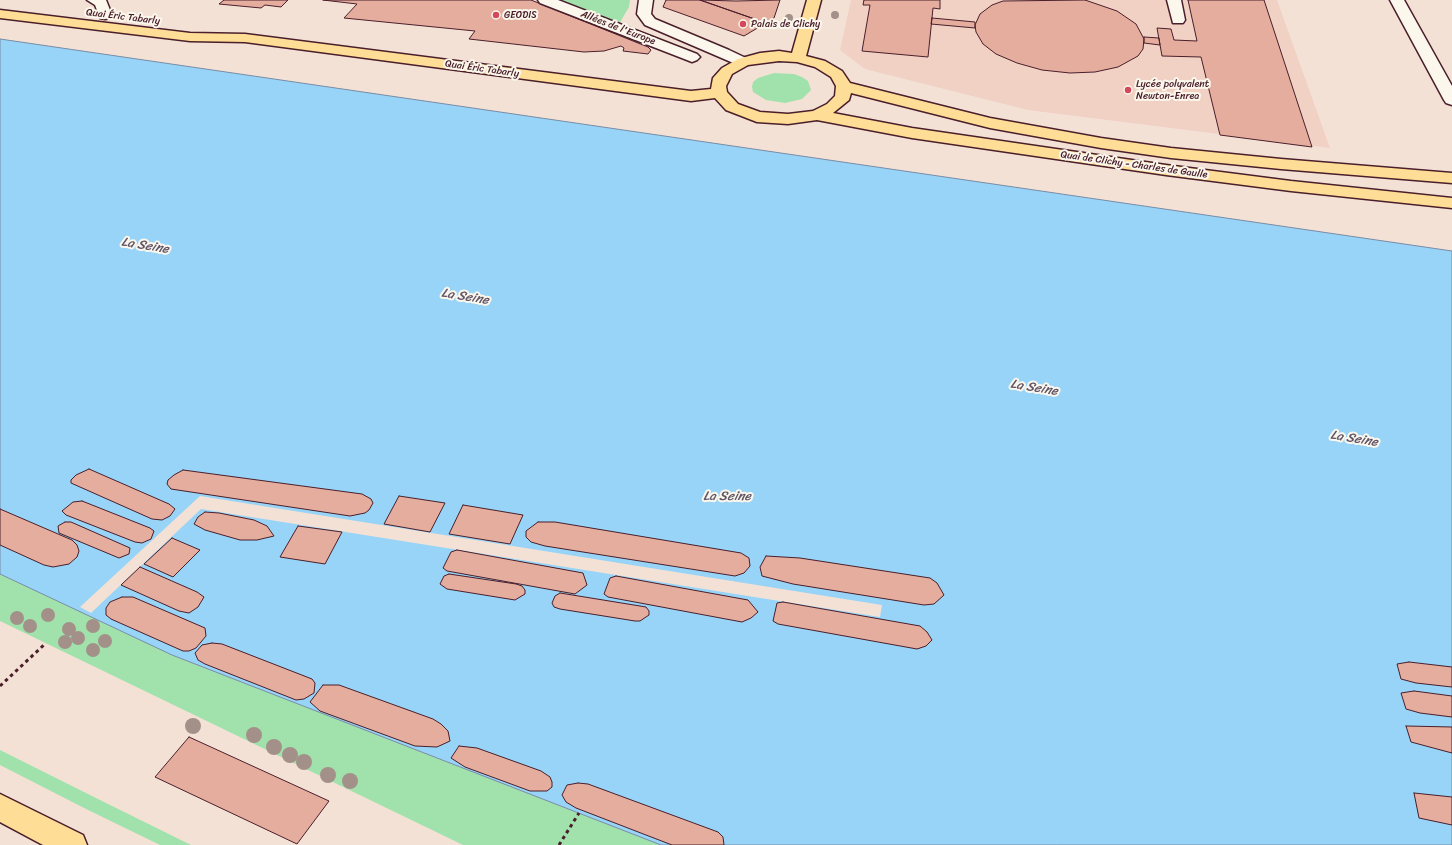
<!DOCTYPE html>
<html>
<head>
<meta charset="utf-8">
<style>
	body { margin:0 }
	canvas { display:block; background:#f4e1d5 }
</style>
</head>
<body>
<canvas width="1452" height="845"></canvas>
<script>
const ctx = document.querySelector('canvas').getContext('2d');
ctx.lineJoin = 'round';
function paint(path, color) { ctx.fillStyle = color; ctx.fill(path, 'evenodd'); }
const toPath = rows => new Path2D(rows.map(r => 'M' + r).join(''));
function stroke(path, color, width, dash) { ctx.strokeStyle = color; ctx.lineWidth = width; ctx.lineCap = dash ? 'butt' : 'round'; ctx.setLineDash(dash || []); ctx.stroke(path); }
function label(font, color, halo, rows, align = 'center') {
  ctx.font = font + ' Sriracha,sans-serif'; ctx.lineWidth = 4; ctx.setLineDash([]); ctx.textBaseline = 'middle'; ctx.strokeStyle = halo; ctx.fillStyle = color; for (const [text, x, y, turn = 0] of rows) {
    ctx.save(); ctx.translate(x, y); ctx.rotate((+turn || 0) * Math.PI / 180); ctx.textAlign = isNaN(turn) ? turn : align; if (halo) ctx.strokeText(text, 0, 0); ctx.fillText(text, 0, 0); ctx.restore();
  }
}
paint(toPath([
	[851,0,1277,0,1330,148,1028,110,865,69,840,50]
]), '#f0d1c4');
paint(toPath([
	[556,0,630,0,629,7,619,24],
	[774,73,794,74,802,77,808,81,811,90,802,99,785,103,766,100,753,92,752,87,753,82,758,78],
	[0,574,172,655,661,845,463,845,0,621],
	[0,750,96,798,191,845,160,845,86,809,0,765]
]), '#a1e2ac');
const water = toPath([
	[0,39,1452,251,1452,845,661,845,172,655,0,574,0,39]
]);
paint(water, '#97d4f8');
stroke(water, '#788ca6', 1);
paint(toPath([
	[200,496,882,605,880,617,201,509,91,613,80,607]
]), '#f4e1d5');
const building = toPath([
	[224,0,288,0,281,7,265,5,261,8,219,4,224,0],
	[323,0,531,0,648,47,651,50,648,54,623,51,624,48,621,46,604,51,584,52,469,39,475,31,344,18,357,4,323,0],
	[666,0,700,0,766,23,744,36,663,7,666,0],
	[700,0,736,1,780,0,774,18,766,23,700,0],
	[864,0,940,0,940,9,933,8,928,57,862,51,870,5,863,5,864,0],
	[1085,0,1117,11,1136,24,1144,39,1143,49,1138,56,1118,67,1095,72,1070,73,1042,70,1017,63,996,54,983,44,976,32,975,25,980,14,992,5,1003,1,1085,0],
	[1188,0,1264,0,1312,147,1220,135,1201,57,1162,56,1157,28,1171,29,1174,40,1197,41,1188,0],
	[932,18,975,22,975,28,931,24,932,18],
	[1144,37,1159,38,1160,45,1144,43,1144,37],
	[89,469,169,504,175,509,170,516,162,520,152,519,71,483,71,480,76,475,89,469],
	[183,470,362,494,371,499,373,503,369,510,365,513,350,516,171,489,167,484,168,480,174,475,183,470],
	[399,496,445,503,430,532,384,524,399,496],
	[82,501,150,528,154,531,151,539,142,543,135,542,66,515,62,511,73,502,82,501],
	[463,505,523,515,510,544,449,534,463,505],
	[0,509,72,540,77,545,79,551,77,557,69,564,53,567,44,565,0,545,0,509],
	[205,512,219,513,254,520,267,526,274,536,257,540,240,540,205,530,194,524,198,517,205,512],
	[65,522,71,522,130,548,129,554,119,558,59,533,58,526,65,522],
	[538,522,555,522,741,553,749,558,750,566,744,573,735,576,545,546,531,542,526,537,526,531,538,522],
	[298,526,342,532,325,564,280,557,298,526],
	[172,538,200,550,173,577,144,564,172,538],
	[457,550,583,573,587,585,575,594,447,571,443,568,451,552,457,550],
	[766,556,800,558,930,578,937,583,944,595,934,604,924,605,793,584,762,576,760,567,766,556],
	[140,567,197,592,204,597,198,607,189,613,179,611,121,585,140,567],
	[449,574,516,584,522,586,525,590,525,594,515,600,447,589,440,584,444,576,449,574],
	[616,576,748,600,758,612,751,618,742,622,608,597,604,594,610,578,616,576],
	[560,593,640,606,646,607,649,611,649,615,640,621,635,621,560,609,554,607,552,603,555,596,560,593],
	[122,597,133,597,205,628,206,636,196,648,189,651,183,651,111,619,106,615,106,608,110,602,122,597],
	[783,602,920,626,927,632,932,640,926,646,917,649,778,624,773,621,777,603,783,602],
	[212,643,222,644,312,679,315,683,314,693,304,699,296,700,205,664,198,660,195,653,202,645,212,643],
	[1409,662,1452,667,1452,687,1416,683,1401,679,1397,664,1409,662],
	[323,685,339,685,433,719,441,724,448,731,450,741,437,747,415,746,320,711,310,702,323,685],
	[1414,691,1452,696,1452,717,1420,713,1406,709,1401,693,1414,691],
	[1406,726,1452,727,1452,753,1411,742,1406,726],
	[189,737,329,801,297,844,155,777,189,737],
	[459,746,477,748,541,771,550,777,552,782,552,787,547,791,530,791,465,767,451,758,459,746],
	[578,783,588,784,718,832,723,837,724,845,672,845,576,808,566,802,562,795,567,785,578,783],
	[1414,793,1452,797,1452,825,1419,818,1414,793]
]);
paint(building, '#e5ad9e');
stroke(building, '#4a1f2b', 1);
const minor = toPath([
	[87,0,106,0,112,15,110,18,105,19,100,18,95,5,87,0],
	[538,0,558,0,697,54,700,57,697,60,692,62,687,60,540,3,538,0],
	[639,0,653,0,651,14,655,19,729,50,748,59,751,62,748,65,738,65,645,25,637,14,639,0],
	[1167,0,1181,0,1185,20,1183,23,1173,23,1167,0],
	[1390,0,1404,0,1452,86,1452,105,1446,103,1444,100,1390,0]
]);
const major = toPath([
	[807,0,821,0,806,56,825,61,842,71,850,83,990,118,1101,138,1171,148,1281,159,1452,173,1452,183,1281,169,1171,158,1101,148,990,128,851,93,849,100,833,113,912,128,1166,165,1291,181,1452,198,1452,208,1291,191,1166,175,912,138,817,120,788,124,757,122,726,110,715,98,691,101,245,42,190,41,0,18,0,10,190,33,245,34,691,91,711,89,713,78,722,68,738,59,760,53,779,51,792,53,807,0],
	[779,61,797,62,815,67,831,77,836,86,835,96,827,104,813,111,788,114,760,112,738,104,727,92,726,86,732,74,748,65,779,61],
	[0,794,83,835,87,845,43,845,0,822,0,794]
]);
stroke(minor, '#4a1f2b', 3);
stroke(major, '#4a1f2b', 3);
stroke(toPath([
	[0,686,46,643],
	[559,845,579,813]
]), '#4a1f2b', 3, [3.5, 3.5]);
paint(minor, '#fbf7ec');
paint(major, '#fedd96');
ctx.fillStyle = '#a39189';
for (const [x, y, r] of [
	[835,15,4],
	[789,18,4],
	[48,615,7],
	[17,618,7],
	[30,626,7],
	[93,626,7],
	[69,629,7],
	[78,638,7],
	[105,641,7],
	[65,642,7],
	[93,650,7],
	[193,726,8],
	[254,735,8],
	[274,747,8],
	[290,755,8],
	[304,762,8],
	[328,775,8],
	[350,781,8]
]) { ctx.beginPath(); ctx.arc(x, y, r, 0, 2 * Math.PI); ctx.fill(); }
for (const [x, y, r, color] of [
	[496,15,4,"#d1495b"],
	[743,24,4,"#d1495b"],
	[1128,90,4,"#d1495b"]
]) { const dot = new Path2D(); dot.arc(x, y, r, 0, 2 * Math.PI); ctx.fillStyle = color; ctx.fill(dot); stroke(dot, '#fbf7ec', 1.5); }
label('10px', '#4a1f2b', '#fbf7ec', [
	["GEODIS",504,15],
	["Palais de Clichy",751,24],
	["Lycée polyvalent",1136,84],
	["Newton-Enrea",1136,96]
], 'left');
label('10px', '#4a1f2b', '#fbf7ec', [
	["Quai Éric Tabarly",123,17,7],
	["Allées de l'Europe",618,28,21],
	["Quai Éric Tabarly",482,69,8],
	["Quai de Clichy - Charles de Gaulle",1134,165,8]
]);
label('italic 13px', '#615568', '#fbf7ec', [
	["La Seine",145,246,9],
	["La Seine",465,297,9],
	["La Seine",1034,388,9],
	["La Seine",1354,439,9],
	["La Seine",727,497]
]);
</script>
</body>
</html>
